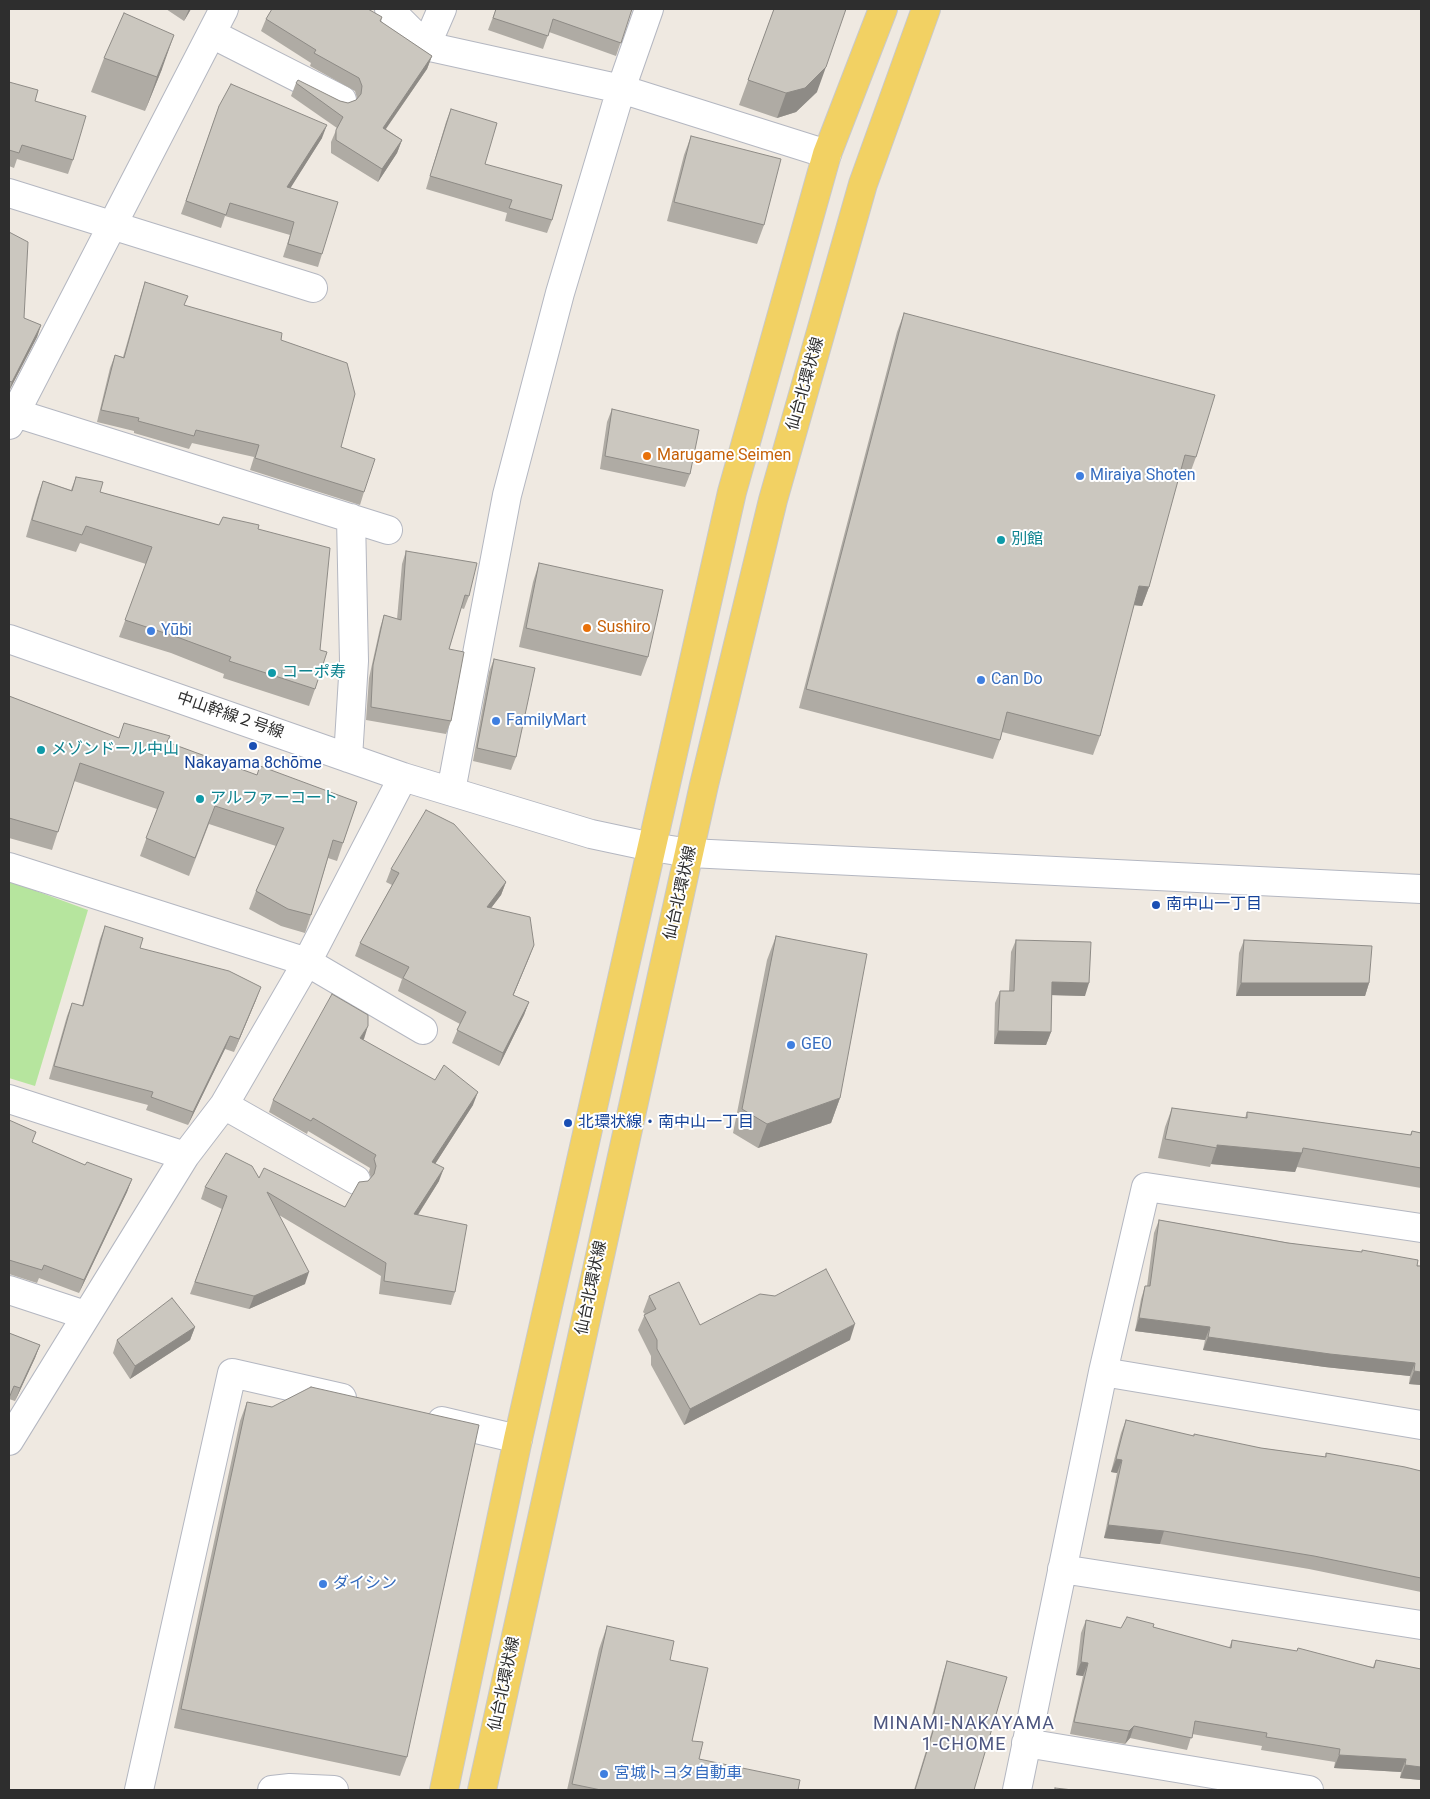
<!DOCTYPE html>
<html>
<head>
<meta charset="utf-8">
<style>
	body { margin:0 }
	#map { position:relative; width:1430px; height:1799px; overflow:hidden; background:#efe9e1; font-family:Roboto,sans-serif }
	canvas { display:block }
	.frame { position:absolute; inset:0; border:10px solid #2e2e2e; pointer-events:none }
</style>
</head>
<body>
<div id="map">
<canvas width="1430" height="1799"></canvas>
<div class="frame"></div>
</div>
<script>
const ctx = document.querySelector('canvas').getContext('2d');
ctx.lineJoin = 'round';
function paint(path, color) { ctx.fillStyle = color; ctx.fill(path, 'evenodd'); }
const toPath = rows => new Path2D(rows.map(r => 'M' + r).join(''));
function stroke(path, color, width, dash) { ctx.strokeStyle = color; ctx.lineWidth = width; ctx.lineCap = dash ? 'butt' : 'round'; ctx.setLineDash(dash || []); ctx.stroke(path); }
function label(font, color, halo, rows, align = 'center') {
  ctx.font = font + ' Roboto,"Noto Sans JP",sans-serif'; ctx.lineWidth = 4; ctx.setLineDash([]); ctx.textBaseline = 'middle'; ctx.strokeStyle = halo; ctx.fillStyle = color; for (const [text, x, y, turn = 0] of rows) {
    ctx.save(); ctx.translate(x, y); ctx.rotate((+turn || 0) * Math.PI / 180); ctx.textAlign = isNaN(turn) ? turn : align; if (halo) ctx.strokeText(text, 0, 0); ctx.fillText(text, 0, 0); ctx.restore();
  }
}
paint(toPath([
	[9,881,88,910,35,1086,9,1078]
]), '#b6e59e');
const minor = toPath([
	[389,9,426,46,621,89,827,154],
	[212,34,342,100],
	[426,46,442,9],
	[9,193,313,288],
	[9,411,388,530],
	[9,425,224,9],
	[9,639,403,777,591,834,652,847,690,853,1421,889],
	[348,758,354,661,351,518],
	[451,791,507,495,560,293,621,89,649,9],
	[9,867,307,962,423,1030],
	[9,1099,185,1156],
	[224,1105,356,1180],
	[9,1290,85,1315],
	[1103,1372,1421,1425],
	[442,1421,518,1439],
	[9,1441,185,1156,224,1105,307,962,403,777],
	[1062,1569,1421,1625],
	[1026,1743,1309,1790],
	[139,1790,232,1373,342,1398],
	[272,1790,290,1788,334,1790],
	[1017,1790,1103,1372,1146,1187,1421,1228]
]);
const major = toPath([
	[444,1790,518,1439,732,492,827,154,883,9],
	[482,1790,704,785,773,500,863,184,926,9]
]);
stroke(minor, '#b4b7c1', 30);
stroke(major, '#c9c9c9', 30);
stroke(minor, '#fff', 28);
stroke(major, '#f2d163', 28);
paint(toPath([
	[166,9,191,9,184,21],
	[496,9,632,9,616,56,549,32,543,49,488,30],
	[774,9,817,92,796,112,777,118,739,105],
	[382,17,381,22,432,56,427,69,386,129,402,140,397,153,378,182,331,153,331,142,337,128,291,96,296,83,340,101,348,103,356,100,357,98,355,91,310,66,311,63,261,31,266,19],
	[104,58,162,69,145,111,91,92],
	[9,82,35,101,73,160,68,174,17,159,14,168,9,166],
	[219,106,322,138,290,188,322,254,318,267,283,257,290,235,225,216,221,228,181,214],
	[451,109,485,164,552,220,547,233,505,221,507,213,426,189,446,122],
	[691,136,764,225,757,244,667,221,684,155],
	[9,232,24,318,41,325,37,337,9,391],
	[145,282,184,305,281,340,341,447,364,492,360,505,250,470,254,457,192,443,189,449,134,433,134,431,97,422,110,368,115,355,123,357,141,294],
	[904,313,1196,457,1189,476,1179,474,1149,587,1142,606,1134,605,1100,736,1093,755,1002,732,1000,740,993,759,799,708,897,332],
	[612,409,690,474,685,487,600,469,607,422],
	[76,477,100,492,219,525,258,529,315,689,309,706,223,678,224,674,171,653,119,637,146,564,80,543,76,552,26,537,37,498,43,481,71,490],
	[406,551,469,596,464,609,461,608,449,649,451,721,446,734,366,720,369,678,380,628,384,615,397,619,402,564],
	[539,563,648,657,641,676,519,647,533,582],
	[494,659,516,757,511,770,473,761,489,672],
	[9,696,119,738,167,742,256,775,357,802,337,861,328,858,311,915,305,933,281,926,249,909,256,891,276,846,209,824,189,876,140,856,157,809,74,781,52,850,9,838],
	[391,869,506,882,501,895,491,908,534,945,513,996,529,1002,524,1015,499,1066,452,1043,460,1024,398,991,402,979,355,956,360,943,392,885,386,882],
	[105,926,140,948,256,1000,234,1052,225,1049,188,1125,146,1110,148,1105,49,1079,67,1016,72,1003,82,1006,100,939],
	[776,936,840,1098,831,1123,758,1148,733,1133,767,960],
	[1016,940,1085,996,1052,995,1051,1032,1046,1045,994,1044,995,1003,1000,991,1009,991,1011,952],
	[1244,940,1369,983,1365,996,1236,996,1239,953],
	[363,1040,473,1105,435,1164,439,1181,418,1215,455,1292,451,1305,379,1294,381,1276,279,1215,305,1284,249,1309,190,1294,222,1209,201,1199,205,1187,259,1178,345,1207,371,1178,369,1172,370,1168,308,1131,307,1134,269,1112,273,1100],
	[1172,1108,1245,1118,1247,1112,1410,1135,1412,1131,1421,1133,1421,1188,1297,1167,1295,1172,1211,1164,1210,1167,1158,1158,1165,1127],
	[9,1120,33,1143,85,1165,132,1179,127,1192,79,1293,39,1278,37,1283,9,1274],
	[1159,1220,1421,1266,1421,1385,1409,1384,1410,1376,1325,1367,1203,1350,1205,1340,1135,1331,1141,1299,1145,1286,1147,1286,1154,1233],
	[649,1296,700,1325,850,1340,684,1425,651,1365,651,1356,638,1330,645,1314,643,1312],
	[195,1327,190,1340,130,1379,113,1353,117,1340],
	[9,1333,40,1345,35,1358,15,1401,9,1399],
	[247,1402,407,1757,400,1776,174,1728,240,1421],
	[1126,1420,1193,1436,1261,1448,1325,1457,1326,1453,1421,1471,1421,1592,1309,1569,1160,1544,1104,1538,1117,1473,1111,1472,1121,1433],
	[1086,1620,1121,1628,1153,1627,1229,1648,1232,1640,1373,1667,1376,1660,1421,1669,1421,1780,1400,1778,1401,1772,1334,1768,1335,1762,1261,1750,1262,1746,1192,1734,1187,1750,1130,1738,1125,1744,1070,1734,1083,1676,1076,1675,1081,1633],
	[607,1626,670,1660,692,1741,699,1759,798,1790,567,1790,599,1649],
	[947,1661,974,1790,914,1790,932,1731,928,1730,943,1674]
]), '#afaba4');
paint(toPath([
	[189,9,191,9,184,21],
	[174,35,162,69,145,111,157,77],
	[432,56,427,69,378,140,383,128],
	[826,67,817,92,796,112,777,118,786,93],
	[327,125,322,138,283,200,287,187],
	[402,140,397,153,378,182,382,169],
	[41,325,37,337,9,391,12,382],
	[1139,586,1149,587,1142,606,1133,605],
	[506,882,501,895,482,920,487,907],
	[534,945,529,958,508,1008,513,995],
	[1052,982,1089,983,1085,996,1048,995],
	[1241,983,1369,983,1365,996,1236,996],
	[261,987,256,1000,234,1052,239,1039],
	[529,1002,524,1015,499,1066,503,1053],
	[368,1026,364,1039,355,1051,360,1038],
	[998,1031,1051,1032,1046,1045,994,1044],
	[230,1036,225,1049,188,1125,193,1112],
	[478,1092,473,1105,428,1175,432,1162],
	[840,1098,831,1123,758,1148,767,1124],
	[1217,1145,1302,1153,1295,1172,1211,1164],
	[444,1168,439,1181,410,1227,414,1214],
	[132,1179,127,1192,79,1293,84,1280],
	[309,1272,305,1284,249,1309,254,1296],
	[1139,1318,1210,1327,1205,1340,1135,1331],
	[855,1324,850,1340,684,1425,690,1409],
	[195,1327,190,1340,130,1379,135,1366],
	[1208,1337,1415,1363,1410,1376,1325,1367,1203,1350],
	[40,1345,35,1358,15,1401,20,1388],
	[1414,1371,1421,1372,1421,1385,1409,1384],
	[1116,1459,1122,1460,1117,1473,1111,1472],
	[1108,1525,1164,1531,1160,1544,1104,1538],
	[1081,1662,1088,1663,1083,1676,1076,1675],
	[1134,1726,1130,1738,1125,1744,1129,1731],
	[1339,1755,1406,1759,1401,1772,1334,1768],
	[1405,1765,1421,1767,1421,1780,1400,1778]
]), '#8e8b86');
const building = toPath([
	[272,9,368,9,382,17,380,21,432,56,383,128,402,140,382,169,336,140,336,130,343,117,296,83,298,80,340,101,348,103,356,100,361,94,362,86,359,78,314,53,316,50,266,19,272,9],
	[496,9,632,9,621,43,553,19,548,36,493,18,496,9],
	[774,9,846,9,826,67,805,88,786,93,748,80,774,9],
	[124,13,174,35,157,77,104,58,124,13],
	[9,82,38,90,35,101,86,116,73,160,22,145,19,153,9,150,9,82],
	[231,84,327,125,287,187,338,202,322,254,288,244,294,222,230,203,226,215,186,201,219,106,231,84],
	[451,109,497,123,485,164,562,185,552,220,509,208,512,200,430,176,451,109],
	[691,136,781,159,764,225,674,202,691,136],
	[9,232,28,242,24,318,41,325,12,382,9,381,9,232],
	[145,282,188,296,184,305,282,333,281,340,347,363,355,394,341,447,375,459,364,492,255,458,259,445,196,430,194,436,138,421,139,418,101,410,115,355,124,358,145,282],
	[904,313,1215,395,1196,457,1185,455,1149,587,1139,586,1100,736,1007,712,1000,740,806,689,904,313],
	[612,409,699,430,690,474,605,456,612,409],
	[76,477,103,482,100,492,219,525,223,517,259,525,258,529,330,548,320,650,327,652,315,689,229,661,231,657,177,637,125,620,152,547,86,526,82,535,32,520,43,481,72,491,76,477],
	[406,551,477,563,469,596,465,595,449,649,464,652,451,721,371,707,373,665,384,615,401,620,406,551],
	[539,563,663,590,648,657,526,628,539,563],
	[494,659,535,668,516,757,477,748,494,659],
	[9,696,119,738,124,723,170,736,167,742,257,775,260,766,357,802,343,843,333,840,311,915,288,909,256,891,284,828,215,806,195,858,146,838,164,792,80,763,58,832,9,818,9,696],
	[426,810,454,824,506,882,487,907,530,917,534,945,513,995,529,1002,503,1053,457,1030,466,1012,403,978,409,967,360,943,399,873,391,869,426,810],
	[105,926,143,938,140,948,229,971,261,987,239,1039,230,1036,193,1112,151,1097,153,1092,54,1066,72,1003,83,1006,105,926],
	[776,936,867,954,840,1098,767,1124,742,1109,776,936],
	[1016,940,1091,942,1089,983,1052,982,1051,1032,998,1031,1000,991,1014,991,1016,940],
	[1244,940,1372,946,1369,983,1241,983,1244,940],
	[332,994,368,1015,368,1026,360,1038,435,1080,444,1065,478,1092,432,1162,444,1168,414,1214,467,1225,455,1292,384,1281,386,1263,267,1192,309,1272,254,1296,195,1282,227,1196,205,1187,226,1153,252,1166,259,1178,264,1168,345,1207,359,1182,368,1181,374,1174,376,1166,374,1159,376,1155,313,1118,311,1121,273,1100,332,994],
	[1172,1108,1247,1118,1247,1112,1411,1135,1412,1131,1421,1133,1421,1168,1303,1148,1302,1153,1217,1145,1217,1148,1165,1139,1172,1108],
	[9,1120,36,1132,32,1142,85,1165,87,1162,132,1179,84,1280,44,1265,42,1270,9,1260,9,1120],
	[1159,1220,1288,1243,1362,1252,1362,1250,1418,1260,1417,1266,1421,1266,1421,1372,1414,1371,1415,1363,1330,1354,1208,1337,1210,1327,1139,1318,1145,1286,1150,1286,1159,1220],
	[826,1269,855,1324,690,1409,657,1349,657,1340,644,1315,656,1309,649,1296,679,1282,700,1325,760,1294,775,1296,826,1269],
	[172,1298,195,1327,135,1366,117,1340,172,1298],
	[9,1333,40,1345,20,1388,14,1386,9,1398,9,1333],
	[311,1387,479,1425,407,1757,181,1709,247,1402,272,1407,311,1387],
	[1126,1420,1194,1436,1194,1434,1261,1448,1326,1457,1326,1453,1405,1467,1421,1471,1421,1578,1314,1556,1164,1531,1108,1525,1122,1460,1116,1459,1126,1420],
	[1127,1617,1154,1624,1153,1627,1231,1648,1232,1640,1297,1651,1298,1648,1374,1668,1376,1660,1421,1669,1421,1767,1405,1765,1406,1759,1339,1755,1340,1749,1266,1737,1267,1733,1195,1721,1192,1738,1134,1726,1129,1731,1074,1722,1088,1663,1081,1662,1086,1620,1121,1628,1127,1617],
	[607,1626,674,1641,670,1660,708,1668,692,1741,703,1742,699,1759,800,1780,798,1790,601,1790,572,1784,607,1626],
	[947,1661,1007,1677,974,1790,915,1790,937,1718,933,1717,947,1661],
	[1055,1788,1073,1790,1055,1790,1055,1788]
]);
paint(building, '#cbc7bf');
stroke(building, '#8e8b86', 1);
for (const [x, y, r, color] of [
	[647,456,5,"#e8710a"],
	[1080,476,5,"#3f7fe0"],
	[1001,540,5,"#0f9aa8"],
	[587,628,5,"#e8710a"],
	[151,631,5,"#3f7fe0"],
	[272,673,5,"#0f9aa8"],
	[981,680,5,"#3f7fe0"],
	[496,721,5,"#3f7fe0"],
	[253,746,5,"#1a4fb4"],
	[41,750,5,"#0f9aa8"],
	[200,799,5,"#0f9aa8"],
	[1156,905,5,"#1a4fb4"],
	[791,1045,5,"#3f7fe0"],
	[568,1123,5,"#1a4fb4"],
	[323,1584,5,"#3f7fe0"],
	[604,1774,5,"#3f7fe0"]
]) { const dot = new Path2D(); dot.arc(x, y, r, 0, 2 * Math.PI); ctx.fillStyle = color; ctx.fill(dot); stroke(dot, '#fff', 2); }
label('16px', '#2e2e2e', '#fff', [
	["仙台北環状線",806,384,-74],
	["中山幹線２号線",230,716,19],
	["仙台北環状線",681,893,-77],
	["仙台北環状線",592,1288,-78],
	["仙台北環状線",505,1684,-78]
]);
label('16px', '#c56008', '#fff', [
	["Marugame Seimen",657,456],
	["Sushiro",597,628]
], 'left');
label('16px', '#366cbe', '#fff', [
	["Miraiya Shoten",1090,476],
	["Yūbi",161,631],
	["Can Do",991,680],
	["FamilyMart",506,721],
	["GEO",801,1045],
	["ダイシン",333,1584],
	["宮城トヨタ自動車",614,1774]
], 'left');
label('16px', '#0d838f', '#fff', [
	["別館",1011,540],
	["コーポ寿",282,673],
	["メゾンドール中山",51,750],
	["アルファーコート",210,799]
], 'left');
label('16px', '#164399', '#fff', [
	["Nakayama 8chōme",253,764,"center"],
	["南中山一丁目",1166,905],
	["北環状線・南中山一丁目",578,1123]
], 'left');
ctx.letterSpacing = '1px';
label('18px', '#4d5680', '#fff', [
	["MINAMI-NAKAYAMA",964,1724],
	["1-CHOME",964,1745]
]);
ctx.letterSpacing = '0px';
</script>
</body>
</html>
